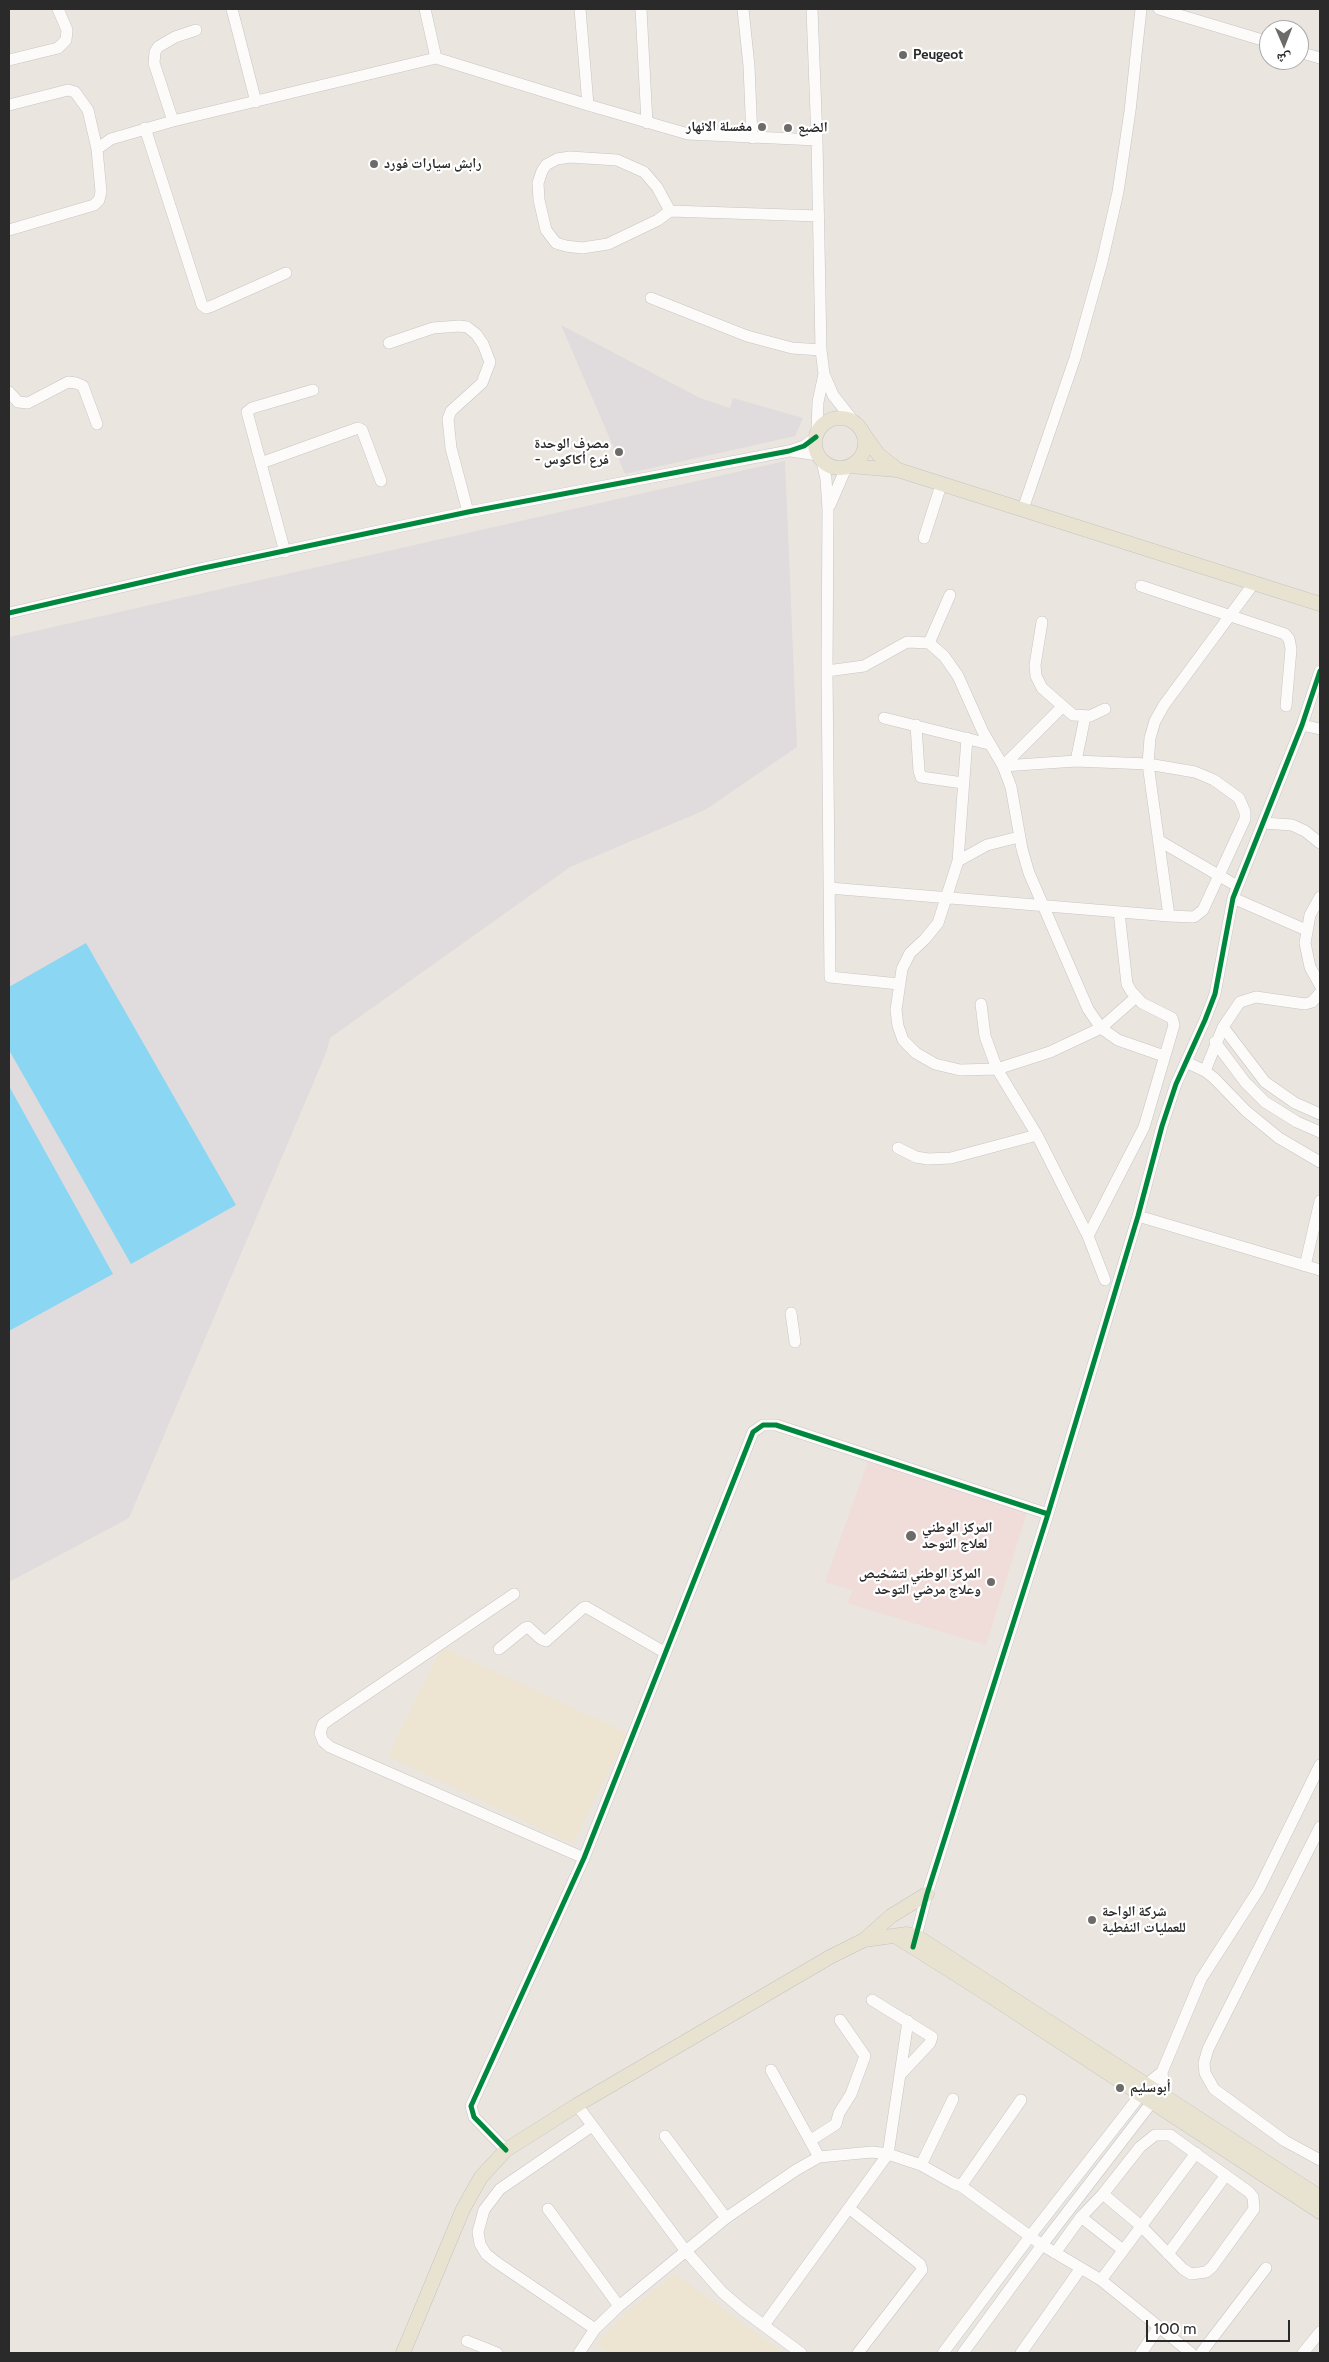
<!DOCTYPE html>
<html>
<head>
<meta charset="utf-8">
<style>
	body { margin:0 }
	#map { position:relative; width:1329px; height:2362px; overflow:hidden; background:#eae5de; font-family:Cabin,"Noto Naskh Arabic",sans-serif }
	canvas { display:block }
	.frame { position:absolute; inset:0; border:10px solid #2a2a2a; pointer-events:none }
	.north { position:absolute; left:1259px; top:20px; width:50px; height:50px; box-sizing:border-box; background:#fff; border:1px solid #aaa; border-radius:50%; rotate:179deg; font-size:14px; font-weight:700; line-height:20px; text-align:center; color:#2a2a2a }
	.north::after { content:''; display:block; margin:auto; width:18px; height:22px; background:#6d6b69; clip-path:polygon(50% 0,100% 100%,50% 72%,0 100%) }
	.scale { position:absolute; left:1146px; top:2320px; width:144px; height:22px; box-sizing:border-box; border:2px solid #2a2a2a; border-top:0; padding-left:6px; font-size:15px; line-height:18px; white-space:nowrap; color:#2a2a2a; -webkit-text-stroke:4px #fff; paint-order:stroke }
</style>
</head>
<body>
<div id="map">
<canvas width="1329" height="2362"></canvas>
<div class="frame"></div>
<div class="north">ش</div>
<div class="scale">100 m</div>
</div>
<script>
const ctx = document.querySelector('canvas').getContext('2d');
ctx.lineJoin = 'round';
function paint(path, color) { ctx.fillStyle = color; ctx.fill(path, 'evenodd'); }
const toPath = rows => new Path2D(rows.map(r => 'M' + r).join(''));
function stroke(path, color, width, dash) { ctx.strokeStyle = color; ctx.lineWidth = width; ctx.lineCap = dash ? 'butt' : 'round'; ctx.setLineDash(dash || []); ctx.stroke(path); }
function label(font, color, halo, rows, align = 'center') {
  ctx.font = font + ' Cabin,"Noto Naskh Arabic",sans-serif'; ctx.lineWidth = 4.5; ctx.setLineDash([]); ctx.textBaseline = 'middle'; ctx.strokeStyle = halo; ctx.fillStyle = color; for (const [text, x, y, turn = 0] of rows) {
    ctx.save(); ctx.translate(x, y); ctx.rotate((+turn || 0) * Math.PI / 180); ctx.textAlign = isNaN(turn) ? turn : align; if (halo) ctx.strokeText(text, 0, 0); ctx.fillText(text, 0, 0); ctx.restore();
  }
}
paint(toPath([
	[561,325,700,398,730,408,733,398,803,418,795,436,625,474],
	[785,461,797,747,705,810,570,867,330,1038,326,1053,129,1518,9,1582,9,637]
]), '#e0dcde');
paint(toPath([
	[442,1647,627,1733,573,1844,388,1756],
	[675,2274,783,2353,608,2353,596,2344,629,2310]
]), '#eee4d2');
paint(toPath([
	[868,1461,1029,1505,986,1645,847,1603,853,1590,825,1582]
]), '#f0ddda');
paint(toPath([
	[86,943,236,1205,131,1264,9,1050,9,987],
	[9,1086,113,1274,9,1331]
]), '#8bd6f2');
const minor = toPath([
	[232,9,256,102],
	[425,9,436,58],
	[580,9,588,105,688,134,817,140,821,350,824,374,833,395,854,422],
	[641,9,647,123],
	[743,9,749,66,752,138],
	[812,9,817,140],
	[1159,9,1269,42],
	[1299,52,1320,58],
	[9,60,58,48,66,40,67,30,58,9],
	[9,105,68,90,75,92,88,110,97,149],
	[173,121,154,63,155,52,158,47,175,37,196,30],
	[145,128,202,305,206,308,212,306,286,273],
	[670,211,657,187,644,172,617,160,570,157,557,159,546,165,542,171,538,183,539,200,546,230,556,243,566,246,582,248,608,244,658,220,670,211,819,216],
	[9,230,94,205,99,200,101,192,97,149,111,139,173,121,436,58,588,105],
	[651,298,747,336,792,348,821,350],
	[389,343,433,328,459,326,467,327,476,334,483,344,490,362,482,383,451,411,448,419,451,448,468,512],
	[9,392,18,402,28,403,68,382,76,383,83,386,97,424],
	[817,433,818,402,824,374],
	[791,451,818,455],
	[822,461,826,479,828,509,827,671,830,977,899,984],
	[261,463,358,428,362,430,381,481],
	[830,505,846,468],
	[1023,509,1075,358,1102,262,1118,192,1130,111,1141,9],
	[924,538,941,485],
	[285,552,247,412,252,408,313,390],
	[1141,586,1285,634,1289,639,1291,649,1286,706],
	[9,613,199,569,468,512,789,451,804,446,816,437],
	[1042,622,1035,665,1036,676,1042,688,1073,715,1090,716,1105,709],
	[929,643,950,595],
	[827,671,864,666,907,642,929,643,944,656,958,676,983,732,1003,766,1011,787,1022,849,1029,873,1088,1009,1101,1028,1118,1040,1164,1056],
	[884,718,989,744],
	[916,725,919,771,921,777,963,783],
	[1302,725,1320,729],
	[967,738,958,861,938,923,925,939,910,953,902,969,896,1010,898,1026,903,1040,916,1053,935,1064,960,1070,997,1069,1050,1052,1101,1028,1135,998],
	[1076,761,1085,717],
	[1003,766,1062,707],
	[1264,823,1292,825,1305,831,1320,843],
	[1158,840,1237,886],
	[958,861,987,845,1019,837],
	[829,888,1169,916,1194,917,1203,910,1245,819,1245,812,1239,798,1214,780,1195,772,1148,764,1076,761,1003,766],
	[1320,897,1310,915,1305,943,1310,967,1320,985],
	[1233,898,1306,930],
	[1169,916,1148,764,1150,738,1155,721,1164,705,1254,583],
	[981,1004,985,1036,997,1069,1037,1135,1088,1236,1105,1280],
	[1223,1027,1265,1082,1295,1103,1320,1114],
	[1215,1042,1245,1082,1265,1102,1297,1122,1320,1132],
	[1186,1062,1205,1071,1214,1078,1246,1111,1279,1138,1320,1162],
	[1205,1071,1223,1027,1240,1002,1256,997,1305,1004,1312,1002,1320,993],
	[898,1148,916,1157,928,1159,951,1158,1037,1135],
	[1138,1216,1320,1270],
	[1088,1236,1144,1127,1174,1025,1172,1018,1142,1003,1131,991,1127,984,1119,912],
	[1305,1266,1320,1201],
	[791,1313,795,1342],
	[514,1594,330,1719,323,1724,320,1733,323,1741,330,1747,584,1858],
	[499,1649,525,1628,528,1627,541,1639,546,1641,583,1608,586,1607,664,1652],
	[1320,1827,1208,2049,1204,2063,1205,2073,1214,2089,1285,2141,1320,2160],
	[914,1944,927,1894,1048,1514,1138,1216,1162,1126,1176,1084,1205,1020,1215,994,1233,898,1302,725,1320,671],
	[872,2000,932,2037,930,2043,900,2075],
	[771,2070,819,2157],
	[577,2105,685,2250,722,2292,743,2310,801,2353],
	[592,2126,500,2189,484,2210,478,2232,480,2244,486,2254,496,2262,595,2329],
	[665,2136,726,2218],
	[811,2140,836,2124,839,2113,851,2094,865,2056,840,2020],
	[506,2150,474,2117,471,2106,584,1858,753,1432,763,1425,776,1425,1048,1514],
	[921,2165,953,2099],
	[961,2186,1021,2100],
	[548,2209,619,2306],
	[850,2209,920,2264,922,2270,858,2353],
	[1081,2217,1123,2250],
	[1055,2253,1081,2217,1103,2194,1140,2147,1155,2135,1170,2135,1249,2192,1253,2197,1254,2209,1212,2267,1206,2272,1191,2274,1183,2269,1141,2226,1103,2194],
	[1168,2254,1226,2175],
	[1101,2280,1196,2153],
	[764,2325,888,2154,908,2021],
	[467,2341,497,2353],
	[579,2353,595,2329,619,2306,726,2218,796,2170,819,2157,872,2152,888,2154,921,2165,953,2183,961,2186,1042,2245,1101,2280,1191,2353],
	[943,2353,1031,2235,1152,2080,1162,2072],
	[963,2353,1042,2245,1159,2093,1163,2082,1162,2072,1201,1979,1259,1889,1320,1765],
	[1021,2353,1081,2268],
	[1141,2353,1159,2327],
	[1201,2353,1266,2268],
	[1303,2353,1320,2332]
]);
const major = toPath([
	'815 443a25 25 0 1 1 50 0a25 25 0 1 1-50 0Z',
	[863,433,878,454,898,470,1320,604],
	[850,466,897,470],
	[895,1936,981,1990,1320,2212],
	[864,1940,891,1916,927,1894],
	[403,2353,463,2209,481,2177,506,2150,577,2105,830,1957,864,1940,907,1934,916,1936,1320,2197]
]);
stroke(minor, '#c6c5c5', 12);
stroke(major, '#c5c3c0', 15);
stroke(minor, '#fcfbfa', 11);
stroke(major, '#e8e3d1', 14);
stroke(toPath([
	[9,613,199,569,468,512,789,451,804,446,816,437],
	[913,1947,927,1894,1048,1514,1138,1216,1162,1126,1176,1084,1205,1020,1215,994,1233,898,1302,725,1320,671],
	[506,2150,474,2117,471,2106,584,1858,753,1432,763,1425,776,1425,1048,1514]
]), '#00873e', 5);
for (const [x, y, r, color] of [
	[903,55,5,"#6d6b69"],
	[762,127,5,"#6d6b69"],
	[788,128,5,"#6d6b69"],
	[374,164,5,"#6d6b69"],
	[619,452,5,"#6d6b69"],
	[911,1536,6,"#6d6b69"],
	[991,1582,5,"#6d6b69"],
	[1092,1920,5,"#6d6b69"],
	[1120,2088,5,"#6d6b69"]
]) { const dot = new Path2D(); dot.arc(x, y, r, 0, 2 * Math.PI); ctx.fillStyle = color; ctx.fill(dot); stroke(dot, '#fff', 2); }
label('bold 14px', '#2a2a2a', '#fff', [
	["Peugeot",913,55],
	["مغسلة الانهار",752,127,"right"],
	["الضبع",798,128],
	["رابش سيارات فورد",384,164],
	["مصرف الوحدة",609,444,"right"],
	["- فرع أكاكوس",609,460,"right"],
	["المركز الوطني",922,1528],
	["لعلاج التوحد",922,1544],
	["المركز الوطني لتشخيص",981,1574,"right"],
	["وعلاج مرضي التوحد",981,1590,"right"],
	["شركة الواحة",1102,1912],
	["للعمليات النفطية",1102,1928],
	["أبوسليم",1130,2088]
], 'left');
</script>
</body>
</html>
